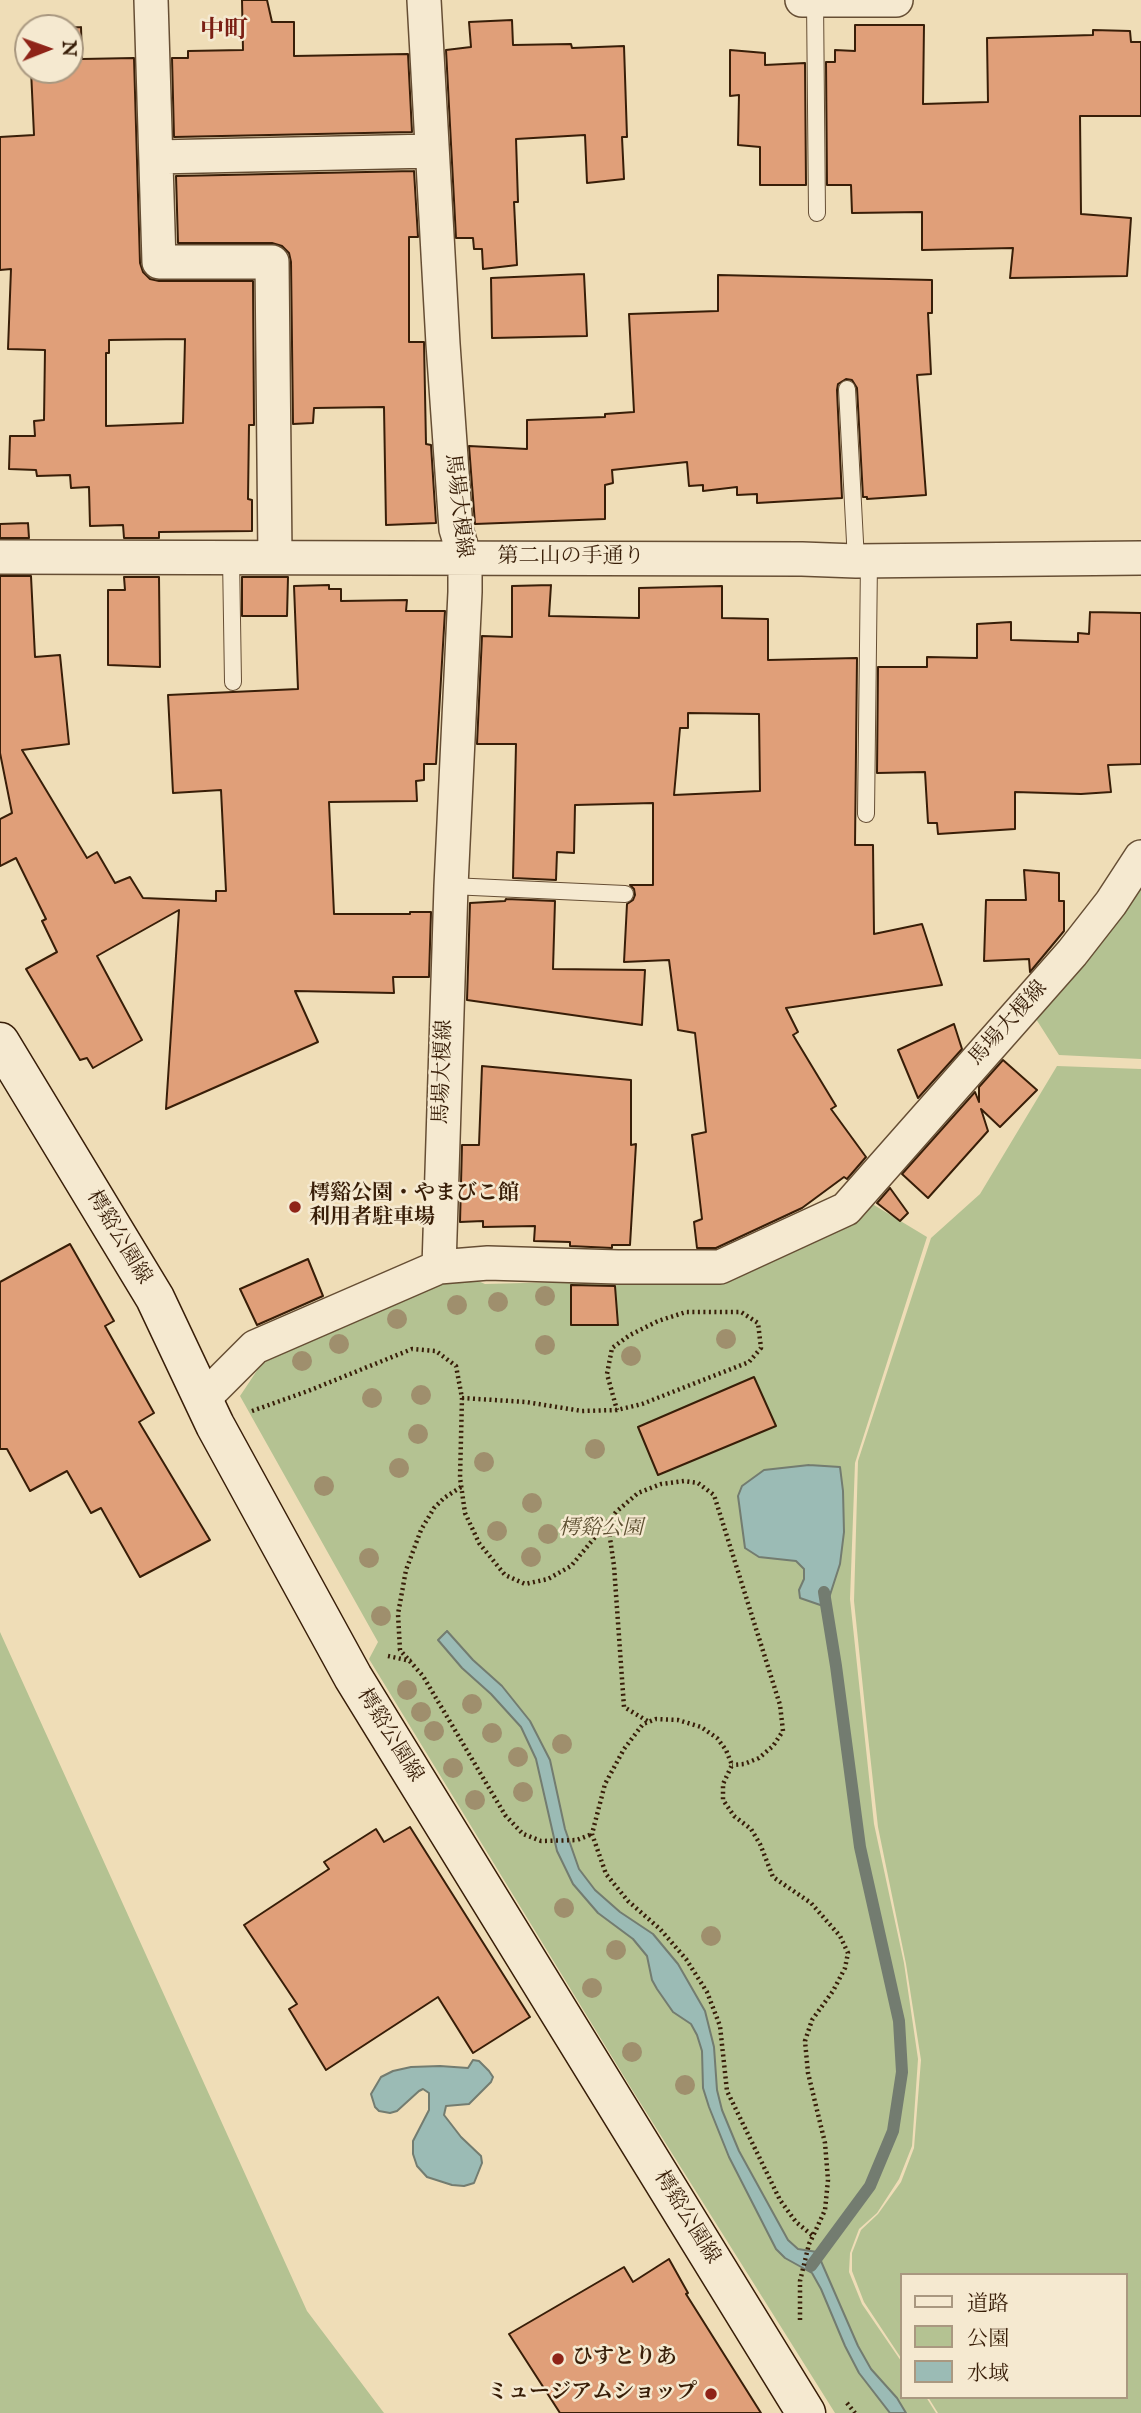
<!DOCTYPE html>
<meta charset="utf-8">
<style>
body{margin:0}
#map{position:relative;width:1141px;height:2413px;overflow:hidden;background:#efddb7;font-family:"IM FELL English","Noto Serif JP",serif}
canvas{display:block}
.legend{position:absolute;left:900px;top:2273px;width:228px;height:126px;box-sizing:border-box;background:#f5e9d0;border:2px solid #a99880;margin:0;padding:9px 12px;list-style:none;font-size:21px;color:#381e08}
.legend li{display:flex;align-items:center;gap:14px;height:35px}
.legend b{width:35px;border:2px solid #a99880}
.north{position:absolute;left:14px;top:14px;width:70px;height:70px;box-sizing:border-box;background:#f5e9d0;border:2px solid #a99880;border-radius:50%;rotate:89deg;font-size:19px;font-weight:700;line-height:28px;text-align:center;color:#381e08}
.north::after{content:'';display:block;margin:auto;width:24px;height:32px;background:#8f2418;clip-path:polygon(50% 0,100% 100%,50% 72%,0 100%)}
</style>
<div id="map">
<canvas width="1141" height="2413"></canvas>
<ul class="legend">
<li><b style="height:9px;background:#f5e9d0"></b>道路</li>
<li><b style="height:19px;background:#b4c292"></b>公園</li>
<li><b style="height:19px;background:#9bbbb5"></b>水域</li>
</ul>
<div class="north">N</div>
</div>
<script>
const ctx = document.querySelector('canvas').getContext('2d');
ctx.lineJoin = 'round';
function fill(path, color) {
  ctx.fillStyle = color;
  ctx.fill(path, 'evenodd');
}
function poly(rows) {
  const path = new Path2D();
  for (const r of rows) {
    path.moveTo(r[0], r[1]);
    for (let i = 2; i < r.length; i += 2) path.lineTo(r[i], r[i + 1]);
  }
  return path;
}
function stroke(path, color, width, dash) {
  ctx.strokeStyle = color;
  ctx.lineWidth = width;
  ctx.lineCap = dash ? 'butt' : 'round';
  ctx.setLineDash(dash || []);
  ctx.stroke(path);
}
function drawText(font, color, halo, rows, align = 'center') {
  ctx.font = font + ' "IM FELL English","Noto Serif JP",serif';
  ctx.lineWidth = 5;
  ctx.setLineDash([]);
  ctx.textBaseline = 'middle';
  ctx.strokeStyle = halo;
  ctx.fillStyle = color;
  for (const [text, x, y, turn = 0] of rows) {
    ctx.save();
    ctx.translate(x, y);
    ctx.rotate((+turn || 0) * Math.PI / 180);
    ctx.textAlign = isNaN(turn) ? turn : align;
    if (halo) ctx.strokeText(text, 0, 0);
    ctx.fillText(text, 0, 0);
    ctx.restore();
  }
}
const green = poly([
 [1141,885,1141,1059,1059,1055,1036,1019],
 [1057,1066,1141,1069,1141,2413,938,2413,928,2397,1125,2397,1125,2275,901,2275,901,2358,864,2302,852,2271,852,2253,861,2230,878,2214,901,2182,914,2148,921,2060,906,1964,878,1827,867,1727,854,1601,858,1461,931,1238,980,1194],
 [864,1199,927,1237,855,1463,850,1599,874,1824,904,1963,918,2059,912,2146,899,2179,877,2213,859,2229,850,2253,849,2272,862,2304,901,2361,901,2397,926,2397,936,2413,835,2413,631,2088,369,1659,378,1642,240,1396,262,1363,449,1281,478,1281,485,1284,715,1278],
 [0,1632,307,2311,384,2413,0,2413]
]);
const water = poly([
 [809,1465,840,1467,843,1491,844,1532,840,1564,829,1598,829,1608,800,1598,799,1590,804,1579,804,1569,796,1561,759,1557,745,1548,738,1496,742,1486,764,1470,809,1465],
 [447,1631,473,1660,502,1686,530,1721,550,1760,565,1829,579,1869,595,1890,620,1912,653,1934,678,1964,705,2011,714,2047,717,2090,722,2110,739,2151,788,2240,798,2249,817,2252,858,2346,871,2369,897,2398,906,2413,890,2413,859,2373,845,2346,821,2289,812,2273,785,2258,776,2249,729,2157,709,2107,703,2088,702,2051,697,2035,691,2024,673,2012,657,1989,652,1980,647,1956,633,1939,598,1913,573,1884,557,1851,536,1759,521,1727,491,1694,462,1668,438,1640,447,1631],
 [473,2060,479,2061,489,2071,493,2077,491,2082,469,2104,446,2106,444,2115,461,2137,481,2156,482,2163,474,2183,464,2186,452,2185,427,2177,417,2166,413,2154,413,2141,429,2110,429,2093,423,2089,419,2091,397,2111,390,2113,379,2111,375,2107,371,2094,381,2077,393,2071,411,2067,440,2066,468,2068,473,2060]
]);
const stream = poly([
 [811,2266,870,2186,893,2131,902,2072,899,2021,860,1847,836,1666,824,1592]
]);
const building = poly([
 [242,0,267,0,272,22,294,22,294,56,408,54,412,132,174,137,172,58,188,58,188,51,243,50,242,0],
 [512,20,513,45,571,44,572,48,624,46,627,137,622,137,624,179,587,183,585,135,516,139,518,202,514,202,517,265,483,269,482,249,474,249,473,238,456,238,446,50,471,47,469,22,512,20],
 [855,25,924,25,923,104,988,102,987,38,1093,35,1093,30,1130,31,1131,42,1141,42,1141,116,1080,116,1081,214,1131,218,1127,276,1010,278,1013,248,922,250,922,212,852,213,851,185,827,185,826,62,835,62,835,50,855,51,855,25],
 [81,27,82,59,134,58,140,263,143,272,150,279,159,281,253,281,254,425,249,425,248,499,252,500,252,531,159,532,159,538,124,538,123,525,90,526,89,487,71,488,70,475,37,476,36,470,9,469,10,436,35,436,34,421,44,420,45,350,8,349,11,269,0,270,0,137,34,135,31,70,70,70,70,28,42,28,81,27],
 [185,339,183,423,106,426,106,353,109,353,109,340,185,339],
 [730,50,765,53,765,65,805,63,806,185,760,185,760,147,738,145,739,95,730,96,730,50],
 [414,171,418,237,409,237,409,342,424,342,426,444,431,445,436,523,386,525,384,407,314,408,313,423,293,424,291,262,289,253,282,246,272,243,178,243,176,176,414,171],
 [584,274,587,336,492,338,491,278,584,274],
 [718,275,932,280,932,313,928,313,931,374,917,375,926,495,867,499,867,497,863,497,857,388,852,380,846,379,838,384,837,390,842,498,757,503,757,494,737,495,737,487,703,491,703,485,689,486,687,462,612,470,613,483,605,485,605,519,475,524,469,446,527,449,527,420,605,417,605,414,634,412,629,314,718,311,718,275],
 [28,523,29,538,0,538,0,524,28,523],
 [0,576,31,576,35,657,60,655,69,744,22,750,87,858,97,852,115,883,130,877,143,898,216,901,216,891,226,891,221,790,173,793,168,695,298,689,294,586,329,585,329,589,341,589,341,601,407,600,406,611,445,611,436,764,424,764,424,780,416,781,417,801,329,802,334,914,410,914,410,912,431,912,429,977,393,977,394,993,295,991,318,1042,166,1109,179,910,97,956,142,1040,93,1068,87,1058,80,1060,26,969,57,952,42,921,46,919,16,858,0,866,0,819,12,813,0,753,0,576],
 [124,577,159,577,160,667,108,665,108,590,125,590,124,577],
 [242,577,288,577,287,616,242,616,242,577],
 [551,585,549,616,639,618,639,588,722,586,722,618,768,619,768,660,857,658,855,845,873,845,874,934,922,924,942,985,786,1008,798,1032,793,1035,836,1106,831,1109,866,1157,847,1179,844,1177,802,1208,716,1248,697,1248,694,1222,702,1219,692,1135,706,1132,695,1033,678,1030,669,960,624,962,627,904,633,900,635,895,634,889,630,885,653,885,653,803,575,805,574,853,557,852,556,880,513,878,516,744,477,744,482,636,512,637,512,586,551,585],
 [688,713,759,714,760,791,674,795,680,728,688,728,688,713],
 [1090,612,1141,613,1141,764,1108,765,1111,792,1081,794,1015,792,1015,829,938,834,937,823,928,823,925,772,877,773,878,667,927,667,927,657,977,658,977,624,1011,622,1011,640,1078,642,1078,633,1089,634,1090,612],
 [1024,870,1059,873,1059,901,1064,901,1064,931,1030,972,1029,959,984,961,986,900,1026,900,1024,870],
 [506,899,555,901,553,969,645,970,642,1025,467,1000,470,903,505,901,506,899],
 [954,1024,962,1049,918,1098,898,1050,954,1024],
 [1003,1060,1037,1090,1000,1127,981,1109,988,1131,928,1198,902,1174,975,1092,979,1102,979,1087,1003,1060],
 [482,1066,631,1080,631,1145,636,1144,630,1245,612,1245,612,1248,570,1246,570,1242,534,1241,535,1226,483,1227,483,1221,460,1222,462,1145,479,1145,482,1066],
 [890,1188,908,1213,900,1221,877,1203,890,1188],
 [70,1244,114,1321,105,1326,154,1413,139,1422,210,1540,140,1577,101,1508,91,1513,67,1471,30,1491,7,1449,0,1449,0,1282,70,1244],
 [308,1259,323,1296,257,1325,240,1289,308,1259],
 [571,1285,615,1286,618,1325,571,1325,571,1285],
 [754,1377,776,1426,658,1475,638,1427,754,1377],
 [410,1827,530,2017,473,2053,438,1997,326,2070,289,2009,297,2004,244,1925,329,1869,324,1862,376,1829,384,1842,410,1827],
 [669,2259,688,2293,686,2294,761,2413,560,2413,509,2334,624,2267,633,2282,669,2259]
]);
const path = poly([
 [462,1398,526,1402,582,1411,617,1410,642,1404,749,1362,761,1348,758,1323,741,1312,686,1312,658,1321,630,1335,612,1348,607,1374,617,1410],
 [252,1411,308,1391,412,1349,436,1351,456,1366,462,1398,460,1478,465,1513,479,1543,505,1575,525,1584,548,1579,571,1566,616,1512,638,1493,661,1484,684,1481,698,1483,714,1495,780,1705,783,1731,773,1746,759,1758,744,1764,732,1765],
 [461,1487,444,1498,434,1508,421,1530,406,1570,398,1614,400,1650,423,1676,505,1815,523,1834,541,1841,577,1840,592,1834],
 [608,1524,614,1566,624,1707,649,1722],
 [388,1656,411,1661],
 [800,2320,800,2281,809,2244,813,2236,825,2210,828,2180,825,2143,808,2073,805,2041,812,2020,833,1991,845,1968,848,1953,840,1936,811,1903,773,1877,760,1844,751,1829,734,1816,723,1800,723,1784,732,1765,726,1750,717,1738,701,1727,678,1720,656,1719,643,1724,624,1749,605,1784,592,1834,606,1874,628,1901,660,1929,686,1959,707,1992,720,2026,727,2091,780,2200,796,2222,813,2236],
 [847,2403,855,2413]
]);
const lane = poly([
 [815,0,817,213],
 [847,389,856,561],
 [231,557,233,682],
 [866,814,869,561],
 [451,886,625,894]
]);
const street = poly([
 [151,0,159,262,272,262,275,557],
 [424,0,443,344,456,529,465,558,465,592,451,886,439,1267,488,1263,618,1267,720,1267,846,1209,1072,953,1111,903,1141,857],
 [802,0,896,0],
 [156,157,432,151],
 [0,557,802,559,856,561,1141,558],
 [203,1399,255,1347,439,1267]
]);
const secondary = poly([
 [0,1042,155,1298,215,1425,353,1677,806,2413]
]);
const trees = [
 [545,1296],
 [498,1302],
 [457,1305],
 [397,1319],
 [726,1339],
 [339,1344],
 [545,1345],
 [631,1356],
 [302,1361],
 [421,1395],
 [372,1398],
 [418,1434],
 [595,1449],
 [484,1462],
 [399,1468],
 [324,1486],
 [532,1503],
 [497,1531],
 [548,1534],
 [531,1557],
 [369,1558],
 [381,1616],
 [407,1690],
 [472,1704],
 [421,1712],
 [434,1731],
 [492,1733],
 [562,1744],
 [518,1757],
 [453,1768],
 [523,1792],
 [475,1800],
 [564,1908],
 [711,1936],
 [616,1950],
 [592,1988],
 [632,2052],
 [685,2085]
];
const markers = [
 [295,1207,7,"#8f2418"],
 [558,2359,7,"#8f2418"],
 [711,2394,7,"#8f2418"]
];
const streetNames = [
 ["馬場大榎線",457,506,83],
 ["第二山の手通り",571,558],
 ["馬場大榎線",1009,1024,-48],
 ["馬場大榎線",444,1072,-88],
 ["樗谿公園線",118,1238,59],
 ["樗谿公園線",389,1736,58],
 ["樗谿公園線",686,2218,58]
];
const poiNames = [
 ["樗谿公園・やまびこ館",309,1195],
 ["利用者駐車場",309,1219],
 ["ひすとりあ",572,2359],
 ["ミュージアムショップ",697,2394,"right"]
];
const parkNames = [
 ["樗谿公園",601,1530]
];
const quarterNames = [
 ["中町",224,32]
];
fill(green, '#b4c292');
fill(water, '#9bbbb5');
stroke(water, '#737c70', 2);
stroke(stream, '#737c70', 12);
fill(building, '#e09f79');
stroke(building, '#381e08', 2);
stroke(lane, '#664e34', 18);
stroke(street, '#664e34', 36);
stroke(secondary, '#381e08', 41);
stroke(path, '#381e08', 4.5, [2, 3.5]);
stroke(lane, '#f5e9d0', 16);
stroke(street, '#f5e9d0', 33);
stroke(secondary, '#f5e9d0', 38);
ctx.fillStyle = '#9f8f6d';
for (const [x, y] of trees) {
  ctx.beginPath();
  ctx.arc(x, y, 10, 0, 2 * Math.PI);
  ctx.fill();
}
for (const [x, y, r, color] of markers) {
  const dot = new Path2D();
  dot.arc(x, y, r, 0, 2 * Math.PI);
  ctx.fillStyle = color;
  ctx.fill(dot);
  stroke(dot, '#f5e9d0', 2.5);
}
drawText('21px', '#381e08', '#f5e9d0', streetNames);
drawText('bold 21px', '#381e08', '#f5e9d0', poiNames, 'left');
drawText('italic 21px', '#5d4f31', '#f5e9d0', parkNames);
drawText('bold 24px', '#7a1f14', '#f5e9d0', quarterNames);
</script>
